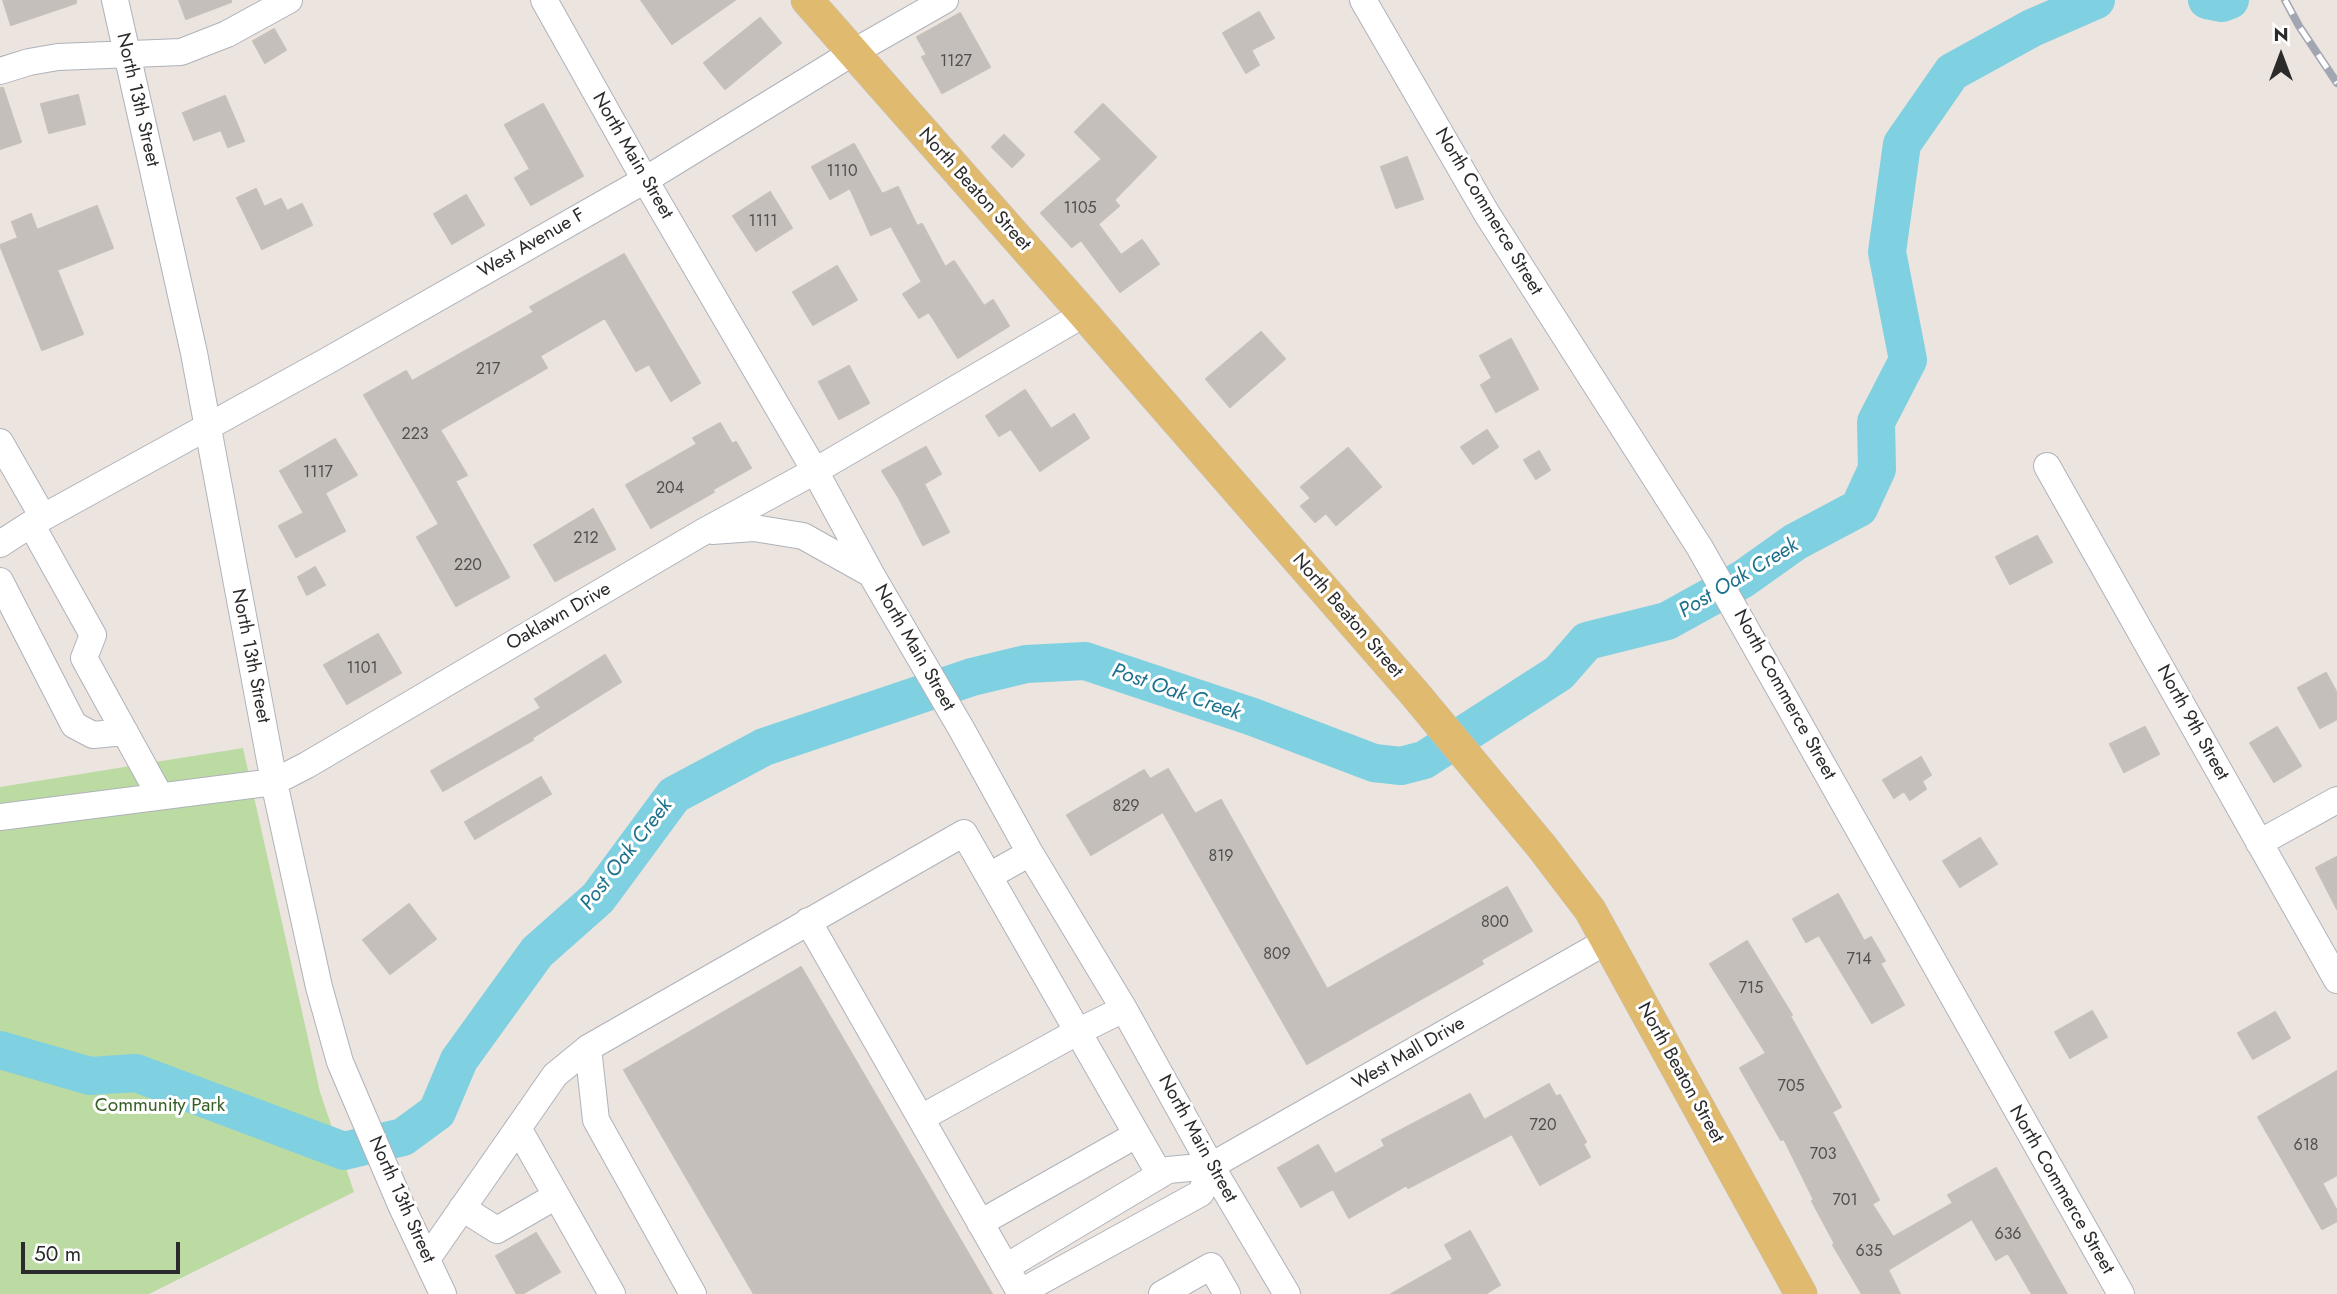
<!DOCTYPE html>
<style>
body{margin:0}
#map{position:relative;width:2337px;height:1294px;overflow:hidden;background:#ebe4df;font-family:Jost,sans-serif}
canvas{display:block}
.north{position:absolute;left:2246px;top:21px;width:70px;height:70px;-webkit-text-stroke:5px #fff;paint-order:stroke;rotate:0deg;font-size:19px;font-weight:700;line-height:28px;text-align:center;color:#2b2b2b}
.north::after{content:'';display:block;margin:auto;width:24px;height:32px;background:#2b2b2b;clip-path:polygon(50% 0,100% 100%,50% 72%,0 100%)}
.scale{position:absolute;left:21px;top:1242px;width:159px;height:32px;box-sizing:border-box;border:4px solid #2b2b2b;border-top:0;padding-left:9px;font-size:21px;line-height:24px;white-space:nowrap;color:#2b2b2b;-webkit-text-stroke:5px #fff;paint-order:stroke}
</style>
<div id="map">
<canvas width="2337" height="1294"></canvas>
<div class="north">N</div>
<div class="scale">50 m</div>
</div>
<script>
const ctx = document.querySelector('canvas').getContext('2d');
ctx.lineJoin = 'round';
function fill(path, color) {
  ctx.fillStyle = color;
  ctx.fill(path, 'evenodd');
}
function poly(rows) {
  const path = new Path2D();
  for (const r of rows) {
    path.moveTo(r[0], r[1]);
    for (let i = 2; i < r.length; i += 2) path.lineTo(r[i], r[i + 1]);
  }
  return path;
}
function stroke(path, color, width, dash) {
  ctx.strokeStyle = color;
  ctx.lineWidth = width;
  ctx.lineCap = dash ? 'butt' : 'round';
  ctx.setLineDash(dash || []);
  ctx.stroke(path);
}
function drawText(font, color, halo, rows, align = 'center') {
  ctx.font = font + ' Jost,sans-serif';
  ctx.lineWidth = 6;
  ctx.setLineDash([]);
  ctx.textBaseline = 'middle';
  ctx.strokeStyle = halo;
  ctx.fillStyle = color;
  for (const [text, x, y, turn = 0] of rows) {
    ctx.save();
    ctx.translate(x, y);
    ctx.rotate((+turn || 0) * Math.PI / 180);
    ctx.textAlign = isNaN(turn) ? turn : align;
    if (halo) ctx.strokeText(text, 0, 0);
    ctx.fillText(text, 0, 0);
    ctx.restore();
  }
}
const green = poly([
 [243,748,320,1092,354,1192,149,1294,0,1294,0,787]
]);
const river = poly([
 [2207,0,2222,3,2230,0],
 [0,1050,90,1076,136,1073,344,1151,403,1137,437,1112,459,1060,537,952,598,898,674,795,764,747,972,677,1026,664,1085,661,1253,717,1374,763,1401,766,1424,760,1559,673,1587,641,1667,621,1743,579,1795,542,1859,508,1877,469,1876,422,1908,360,1887,252,1902,144,1952,72,2032,28,2096,0]
]);
const building = poly([
 [3,0,76,0,76,3,11,25,3,0],
 [179,0,231,0,231,2,186,19,179,0],
 [641,0,735,0,672,44,641,0],
 [1259,12,1274,38,1251,50,1259,65,1246,73,1223,33,1259,12],
 [960,13,990,67,942,93,922,57,927,55,917,37,960,13],
 [760,18,781,43,725,89,704,63,760,18],
 [274,29,286,50,265,63,253,41,274,29],
 [0,88,3,88,21,142,0,149,0,88],
 [78,95,85,124,49,133,41,104,78,95],
 [225,96,244,141,228,147,221,130,194,140,183,113,225,96],
 [543,104,583,176,531,205,515,178,530,169,505,125,543,104],
 [1103,104,1156,157,1114,200,1119,206,1098,224,1121,255,1142,240,1159,264,1120,292,1081,240,1072,247,1041,213,1102,159,1075,132,1103,104],
 [1004,135,1024,155,1012,167,992,147,1004,135],
 [854,144,882,194,898,187,917,226,922,224,945,267,954,261,984,306,993,300,1009,326,958,358,929,312,919,318,903,294,922,282,891,226,871,235,850,188,830,199,812,167,854,144],
 [1407,157,1423,199,1396,208,1381,167,1407,157],
 [256,189,264,207,281,199,287,211,302,204,312,225,262,249,237,198,256,189],
 [770,192,792,228,756,251,733,216,770,192],
 [466,195,484,225,452,244,434,214,466,195],
 [97,206,113,248,57,270,83,334,42,350,0,245,18,238,12,222,31,214,37,230,97,206],
 [624,254,700,383,671,401,649,364,636,371,605,318,540,356,547,368,440,430,467,475,455,481,509,577,456,606,417,537,439,524,364,395,406,371,412,381,534,312,530,307,624,254],
 [837,266,857,300,813,325,793,292,837,266],
 [1261,332,1285,359,1230,407,1206,379,1261,332],
 [1511,339,1538,389,1496,412,1481,385,1492,378,1480,356,1511,339],
 [849,366,869,403,839,419,819,382,849,366],
 [1025,390,1051,429,1074,414,1089,438,1040,471,1011,429,999,436,986,416,1025,390],
 [720,423,732,444,736,442,751,468,712,490,714,492,651,528,626,485,697,444,693,438,720,423],
 [1487,430,1498,447,1473,464,1461,447,1487,430],
 [335,439,357,475,325,493,345,531,296,557,279,526,304,513,280,471,335,439],
 [926,447,941,474,924,484,949,532,923,545,899,498,882,471,926,447],
 [1348,448,1381,487,1336,525,1326,513,1315,522,1301,506,1311,498,1301,487,1348,448],
 [1539,451,1550,470,1536,479,1524,460,1539,451],
 [593,509,615,549,555,581,534,545,593,509],
 [2037,536,2052,562,2010,584,1996,557,2037,536],
 [315,567,325,585,307,595,298,577,315,567],
 [378,634,401,673,347,704,324,665,378,634],
 [605,655,621,682,532,738,533,740,443,791,431,771,541,708,535,699,605,655],
 [2326,673,2337,693,2337,719,2320,728,2298,688,2326,673],
 [2145,727,2159,754,2124,772,2110,744,2145,727],
 [2277,727,2301,766,2274,782,2250,743,2277,727],
 [1921,757,1931,775,1922,781,1926,789,1910,800,1904,791,1894,798,1883,780,1921,757],
 [1168,769,1195,814,1221,800,1327,989,1507,887,1532,931,1481,960,1483,964,1307,1064,1163,812,1091,855,1067,815,1144,770,1150,779,1168,769],
 [541,777,551,794,475,839,465,822,541,777],
 [1980,838,1997,864,1960,887,1943,861,1980,838],
 [2337,857,2337,909,2316,868,2337,857],
 [1838,894,1864,941,1871,937,1885,961,1880,963,1904,1005,1872,1023,1819,935,1806,942,1793,919,1838,894],
 [409,904,436,939,390,974,363,940,409,904],
 [1747,941,1792,1015,1790,1016,1841,1107,1832,1112,1879,1200,1872,1204,1893,1237,1953,1203,1948,1195,1996,1168,2067,1294,2032,1294,2008,1253,1996,1260,1972,1219,1888,1270,1900,1294,1862,1294,1833,1245,1835,1244,1812,1201,1814,1200,1784,1139,1781,1140,1740,1068,1766,1053,1710,964,1747,941],
 [801,967,992,1294,754,1294,624,1070,801,967],
 [2092,1011,2107,1037,2070,1058,2055,1032,2092,1011],
 [2275,1012,2290,1038,2253,1059,2238,1033,2275,1012],
 [2337,1071,2337,1175,2322,1183,2337,1211,2337,1221,2322,1229,2258,1117,2337,1071],
 [1549,1084,1556,1097,1560,1095,1586,1142,1583,1144,1590,1157,1540,1185,1512,1134,1408,1188,1407,1185,1349,1218,1333,1189,1301,1207,1278,1168,1318,1145,1335,1174,1385,1146,1382,1140,1470,1094,1484,1120,1549,1084],
 [1470,1231,1500,1285,1485,1294,1391,1294,1453,1259,1445,1245,1470,1231],
 [536,1233,560,1272,522,1294,517,1294,496,1256,536,1233]
]);
const minor = poly([
 [115,0,194,353,274,782,319,987,340,1062,401,1205,443,1294],
 [544,0,645,180,815,471,871,574,962,730,1030,853,1124,1009,1211,1166,1287,1294],
 [1363,0,1487,214,1700,548,2121,1294],
 [0,71,29,62,58,57,181,52,227,34,289,0],
 [0,442,43,517],
 [2047,466,2337,980],
 [712,531,754,528,803,536,871,574],
 [0,544,31,524],
 [0,581,74,725,93,735,125,732],
 [160,796,84,658,93,635,31,524,327,361,645,180,852,53,945,0],
 [0,817,274,782,307,765,703,532,815,471,1084,314],
 [2259,843,2337,800],
 [989,876,1030,853],
 [808,921,1021,1294],
 [588,1048,596,1120,693,1294],
 [921,1118,1077,1032,1124,1009],
 [518,1128,612,1294],
 [462,1208,497,1230,556,1196],
 [980,1223,1136,1135],
 [427,1259,555,1075,588,1048,964,833,1160,1175],
 [1006,1267,1168,1170,1211,1166,1607,941],
 [1021,1292,1201,1193,1211,1166],
 [1162,1294,1211,1266,1227,1294]
]);
const major = poly([
 [807,0,1084,314,1415,694,1542,847,1590,910,1801,1294]
]);
const rail = poly([
 [2285,0,2299,26,2337,83]
]);
const numberNames = [
 ["1127",956,62],
 ["1110",842,172],
 ["1105",1080,209],
 ["1111",763,222],
 ["217",488,370],
 ["223",415,435],
 ["1117",318,473],
 ["204",670,489],
 ["212",586,539],
 ["220",468,566],
 ["1101",362,669],
 ["829",1126,807],
 ["819",1221,857],
 ["800",1495,923],
 ["809",1277,955],
 ["714",1859,960],
 ["715",1751,989],
 ["705",1791,1087],
 ["720",1543,1126],
 ["618",2306,1146],
 ["703",1823,1155],
 ["701",1845,1201],
 ["636",2008,1235],
 ["635",1869,1252]
];
const streetNames = [
 ["North 13th Street",137,100,77],
 ["North Main Street",632,156,60],
 ["North Beaton Street",974,190,48],
 ["North Commerce Street",1488,212,59],
 ["West Avenue F",532,244,-30],
 ["North Beaton Street",1347,616,49],
 ["Oaklawn Drive",559,617,-30],
 ["North Main Street",914,648,60],
 ["North 13th Street",250,656,79],
 ["North Commerce Street",1784,695,61],
 ["North 9th Street",2192,723,61],
 ["West Mall Drive",1409,1054,-30],
 ["North Beaton Street",1680,1073,61],
 ["North Main Street",1197,1139,61],
 ["North Commerce Street",2061,1190,60],
 ["North 13th Street",401,1200,66]
];
const parkNames = [
 ["Community Park",160,1106]
];
const waterNames = [
 ["Post Oak Creek",1739,579,-31],
 ["Post Oak Creek",1176,693,19],
 ["Post Oak Creek",627,855,-52]
];
fill(green, '#bbdba2');
stroke(river, '#7fd0e0', 38);
fill(building, '#c4bfba');
stroke(building, '#c6c0b9', 2);
stroke(minor, '#afb2ba', 28);
stroke(major, '#c4c4c4', 33);
stroke(minor, '#fff', 26);
stroke(major, '#e0ba6f', 32);
stroke(rail, '#a2a6b3', 8);
stroke(rail, '#fff', 5, [16]);
drawText('16px', '#51504f', null, numberNames);
drawText('19px', '#2b2b2b', '#fff', streetNames);
drawText('19px', '#365f23', '#fff', parkNames);
drawText('italic 21px', '#1e728c', '#fff', waterNames);
</script>
